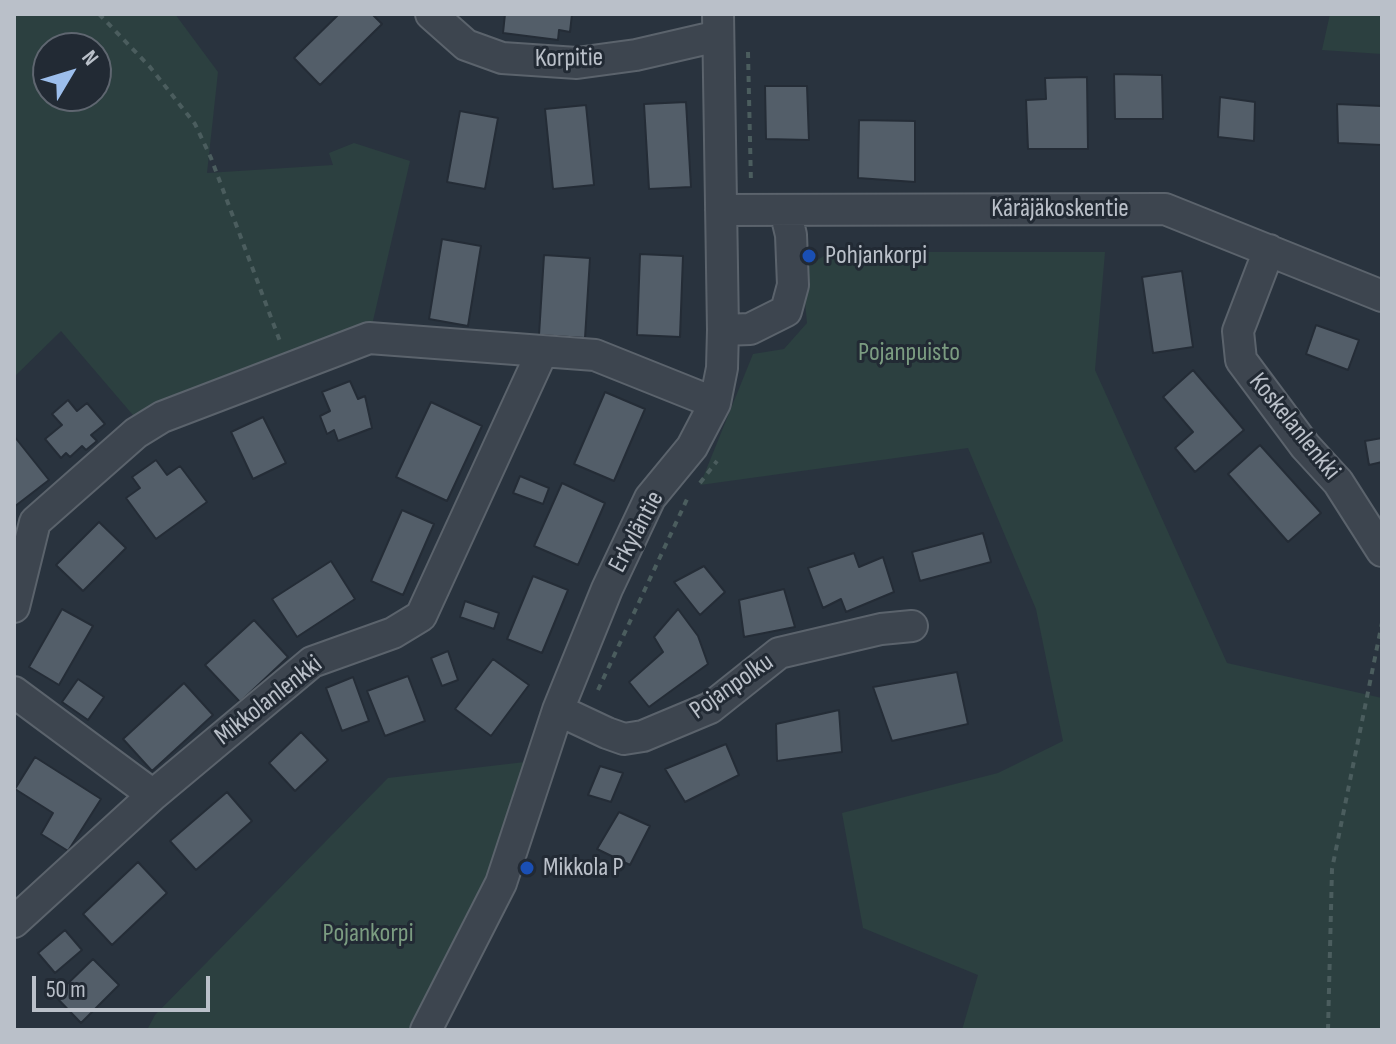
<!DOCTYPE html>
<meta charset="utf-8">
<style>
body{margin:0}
#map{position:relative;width:1396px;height:1044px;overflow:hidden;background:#29333e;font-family:"Sofia Sans Condensed",sans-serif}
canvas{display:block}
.frame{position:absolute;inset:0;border:16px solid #bac0c9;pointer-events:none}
.north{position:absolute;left:32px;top:32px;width:80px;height:80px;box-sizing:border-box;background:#222a34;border:2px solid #5f6670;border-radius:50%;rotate:52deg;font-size:22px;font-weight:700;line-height:32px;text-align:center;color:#bac0c9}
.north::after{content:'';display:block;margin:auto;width:28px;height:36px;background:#9cbeec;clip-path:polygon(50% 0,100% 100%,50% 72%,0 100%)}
.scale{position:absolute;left:32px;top:976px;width:178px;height:36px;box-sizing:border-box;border:4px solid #bac0c9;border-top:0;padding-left:10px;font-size:24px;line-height:28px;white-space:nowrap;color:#bac0c9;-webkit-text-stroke:6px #222a34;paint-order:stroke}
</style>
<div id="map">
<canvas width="1396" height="1044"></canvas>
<div class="frame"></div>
<div class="north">N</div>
<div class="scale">50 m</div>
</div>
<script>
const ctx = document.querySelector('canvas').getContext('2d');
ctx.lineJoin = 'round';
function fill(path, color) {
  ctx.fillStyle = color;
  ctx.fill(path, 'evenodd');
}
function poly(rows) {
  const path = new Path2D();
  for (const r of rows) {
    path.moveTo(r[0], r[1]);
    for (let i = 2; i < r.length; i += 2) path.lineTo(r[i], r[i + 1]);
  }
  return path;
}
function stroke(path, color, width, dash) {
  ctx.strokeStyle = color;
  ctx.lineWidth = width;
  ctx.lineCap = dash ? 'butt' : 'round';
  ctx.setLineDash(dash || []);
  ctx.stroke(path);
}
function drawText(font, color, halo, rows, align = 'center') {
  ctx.font = font + ' "Sofia Sans Condensed",sans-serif';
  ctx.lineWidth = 6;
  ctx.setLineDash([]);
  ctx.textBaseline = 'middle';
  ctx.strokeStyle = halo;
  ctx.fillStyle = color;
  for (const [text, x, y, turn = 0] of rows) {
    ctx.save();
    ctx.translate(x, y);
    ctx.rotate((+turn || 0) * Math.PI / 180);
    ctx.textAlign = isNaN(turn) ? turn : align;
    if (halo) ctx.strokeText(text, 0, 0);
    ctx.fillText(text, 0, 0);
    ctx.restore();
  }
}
const green = poly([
 [14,14,175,14,218,72,207,173,333,165,329,153,354,143,410,161,369,338,144,428,61,331,14,377],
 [48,48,96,48,96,96,48,96],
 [1330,14,1382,14,1382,54,1322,50],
 [830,252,1105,252,1095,370,1227,663,1382,698,1382,1030,962,1030,978,975,863,928,842,813,998,773,1063,741,1036,609,968,448,700,485,753,354,784,349,807,323,802,270],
 [542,760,426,1030,147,1030,155,1015,388,778]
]);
const building = poly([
 [339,14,372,14,382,24,320,85,294,58,339,14],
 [505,14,572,14,570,32,559,30,558,40,503,33,505,14],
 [1114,74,1162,75,1163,119,1115,119,1114,74],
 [1087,77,1088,149,1028,149,1026,100,1046,99,1045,78,1087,77],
 [765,86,807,86,809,140,766,139,765,86],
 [1220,97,1255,102,1254,141,1218,137,1220,97],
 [686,102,691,187,649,189,644,104,686,102],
 [1337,104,1382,106,1382,145,1338,143,1337,104],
 [586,105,594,185,553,189,545,109,586,105],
 [460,111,498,118,485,189,447,182,460,111],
 [859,120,915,121,915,182,858,178,859,120],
 [442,239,481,246,468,326,429,319,442,239],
 [640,254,683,256,680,337,637,335,640,254],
 [544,255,590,258,585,338,539,335,544,255],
 [1182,271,1193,347,1153,353,1142,277,1182,271],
 [1316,325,1359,340,1348,370,1306,354,1316,325],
 [1193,370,1244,430,1195,472,1175,448,1193,432,1163,397,1193,370],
 [350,381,358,399,365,396,372,428,338,441,334,430,327,434,320,416,330,411,322,392,350,381],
 [605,392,645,409,614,481,574,464,605,392],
 [68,400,77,411,87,403,105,424,91,435,97,441,86,450,82,446,70,457,66,453,61,458,45,439,62,425,52,414,68,400],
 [431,402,482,426,447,501,396,477,431,402],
 [263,417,286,463,253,479,231,432,263,417],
 [14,436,49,480,14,507,14,436],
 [1382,438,1382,462,1369,465,1365,441,1382,438],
 [1260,445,1321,513,1288,542,1228,474,1260,445],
 [156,460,167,475,180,466,207,502,156,539,126,498,140,488,132,477,156,460],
 [520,476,549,488,543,504,513,493,520,476],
 [562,483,605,503,578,565,534,546,562,483],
 [402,510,434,524,403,595,371,581,402,510],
 [99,522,126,548,83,591,56,565,99,522],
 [983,533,991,562,920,581,912,552,983,533],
 [854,553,859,567,883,557,894,592,846,612,841,599,823,608,808,568,854,553],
 [331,561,355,599,297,637,272,599,331,561],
 [704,566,725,592,700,615,674,582,704,566],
 [533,576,568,590,542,653,507,639,533,576],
 [784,589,795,627,744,637,739,600,784,589],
 [465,601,499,613,494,629,460,617,465,601],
 [62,609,93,626,59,685,29,667,62,609],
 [678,609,698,636,708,664,649,707,629,682,663,652,654,637,678,609],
 [254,620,288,657,240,702,205,665,254,620],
 [448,651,458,680,442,686,431,658,448,651],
 [493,659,529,685,491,736,455,709,493,659],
 [957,672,968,724,892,741,873,687,957,672],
 [408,676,425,721,385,736,367,691,408,676],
 [353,677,369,721,342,731,326,688,353,677],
 [78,679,104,697,88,720,62,702,78,679],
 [184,683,213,715,152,771,123,739,184,683],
 [839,710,842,752,777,761,776,724,839,710],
 [301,732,328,760,295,791,269,763,301,732],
 [726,744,739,775,685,802,665,769,726,744],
 [35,757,101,799,68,851,41,834,53,813,15,789,35,757],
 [600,766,623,773,611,802,588,795,600,766],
 [227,792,252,821,196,870,170,841,227,792],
 [619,812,650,826,630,865,597,849,619,812],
 [138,862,167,893,112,945,83,914,138,862],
 [65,930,82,950,55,973,38,953,65,930],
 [93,959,119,985,81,1023,55,996,93,959]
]);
const path = poly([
 [99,14,150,67,195,124,211,158,281,344],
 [748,52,751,184],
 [700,483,717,461],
 [598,690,689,495],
 [1328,1030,1332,869,1382,623]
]);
const minor = poly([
 [431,14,466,45,502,58,577,63,636,55,718,36],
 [721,210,1165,209,1382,296],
 [1269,250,1238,331,1241,360,1305,446,1338,482,1382,551],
 [723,330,750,329,786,311,793,285,791,235,785,210],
 [14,607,35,522,136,433,162,417,369,338,595,355,715,403],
 [14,692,153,795,312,662,393,633,421,616,542,352],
 [558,710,607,733,624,739,643,736,710,708,779,653,881,629,912,626],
 [14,922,153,795],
 [426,1030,501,883,558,710,607,589,650,498,692,447,715,403,722,368,723,330,718,14]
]);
const markers = [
 [809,256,8,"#1a4fb4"],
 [527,868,8,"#1a4fb4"]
];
const streetNames = [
 ["Korpitie",569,59,-1],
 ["Käräjäkoskentie",1060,209],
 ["Koskelanlenkki",1294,427,51],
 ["Erkyläntie",637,532,-62],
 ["Pojanpolku",732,687,-35],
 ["Mikkolanlenkki",269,701,-38]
];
const poiNames = [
 ["Pohjankorpi",825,256],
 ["Mikkola P",543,868]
];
const parkNames = [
 ["Pojanpuisto",909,353],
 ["Pojankorpi",368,934]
];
fill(green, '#2c4040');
fill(building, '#535e69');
stroke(building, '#242c36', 2);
stroke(minor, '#5b636c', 34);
stroke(path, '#4b5d5e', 4, [6, 6]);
stroke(minor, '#3d454f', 30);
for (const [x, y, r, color] of markers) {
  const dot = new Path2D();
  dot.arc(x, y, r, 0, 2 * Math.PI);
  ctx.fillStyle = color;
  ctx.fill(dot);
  stroke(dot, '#222a34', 3);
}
drawText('26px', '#bac0c9', '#222a34', streetNames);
drawText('26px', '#bac0c9', '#222a34', poiNames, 'left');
drawText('26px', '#7b9c81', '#222a34', parkNames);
</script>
